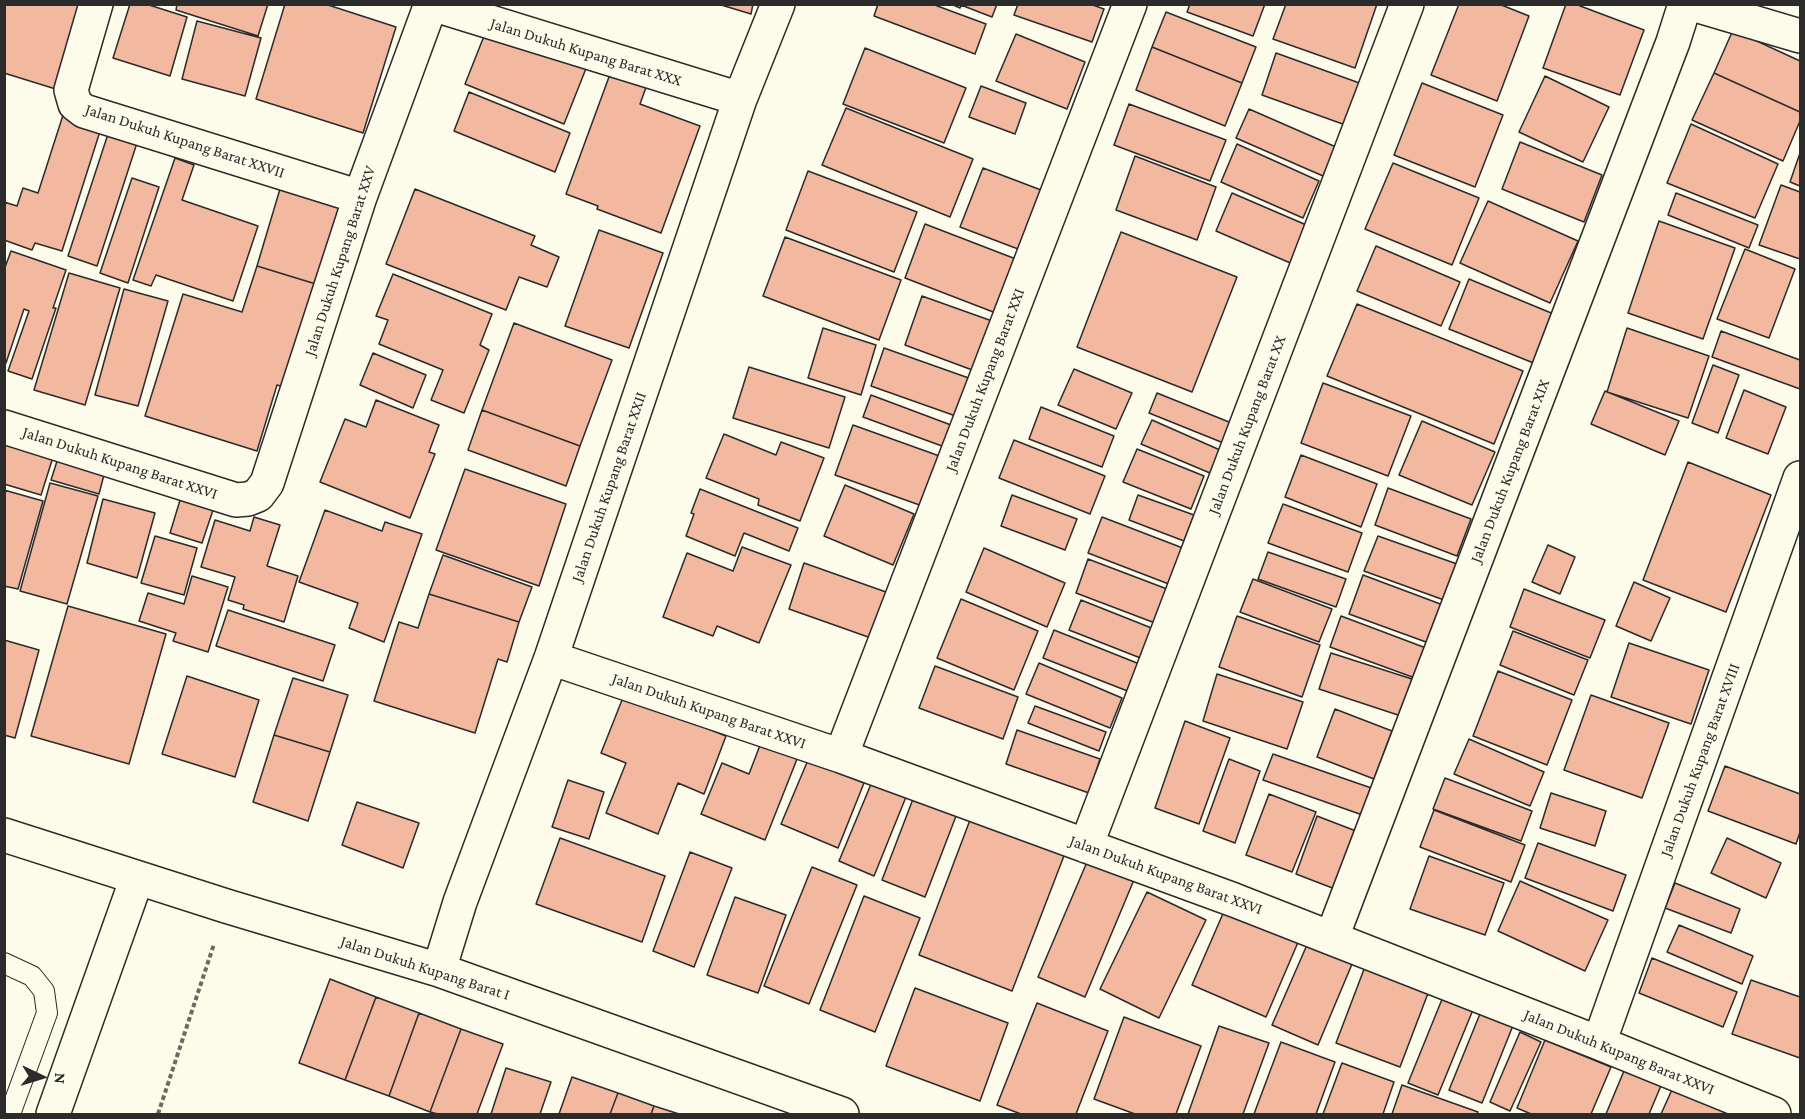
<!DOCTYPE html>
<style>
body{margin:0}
#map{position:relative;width:1805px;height:1119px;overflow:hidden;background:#fdfbea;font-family:"Crimson Pro",serif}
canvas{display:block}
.frame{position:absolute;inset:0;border:6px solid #2b2b2b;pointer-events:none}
.north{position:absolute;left:12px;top:1047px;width:60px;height:60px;-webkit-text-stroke:4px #fdfbea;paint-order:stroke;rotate:94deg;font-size:16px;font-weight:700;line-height:24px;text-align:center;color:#2b2b2b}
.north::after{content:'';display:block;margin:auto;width:21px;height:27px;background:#2b2b2b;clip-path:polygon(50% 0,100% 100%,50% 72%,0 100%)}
</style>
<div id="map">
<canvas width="1805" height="1119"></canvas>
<div class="frame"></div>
<div class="north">N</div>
</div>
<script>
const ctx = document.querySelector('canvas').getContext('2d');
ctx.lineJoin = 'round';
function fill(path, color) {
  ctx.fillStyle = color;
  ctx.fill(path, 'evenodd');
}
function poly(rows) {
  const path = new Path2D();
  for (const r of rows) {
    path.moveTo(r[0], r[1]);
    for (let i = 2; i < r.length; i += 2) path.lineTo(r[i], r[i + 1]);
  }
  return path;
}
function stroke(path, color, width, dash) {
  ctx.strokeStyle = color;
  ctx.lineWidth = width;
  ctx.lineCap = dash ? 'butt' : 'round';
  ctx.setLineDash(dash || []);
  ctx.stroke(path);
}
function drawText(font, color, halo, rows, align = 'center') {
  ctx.font = font + ' "Crimson Pro",serif';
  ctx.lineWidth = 4.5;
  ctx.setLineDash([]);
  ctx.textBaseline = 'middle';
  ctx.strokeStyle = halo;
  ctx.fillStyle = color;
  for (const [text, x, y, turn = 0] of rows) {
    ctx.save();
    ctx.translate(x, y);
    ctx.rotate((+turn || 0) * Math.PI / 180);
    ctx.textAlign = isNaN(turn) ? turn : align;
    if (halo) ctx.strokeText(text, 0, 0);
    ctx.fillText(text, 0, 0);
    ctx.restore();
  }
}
const building = poly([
 [4,4,89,4,62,91,4,73,4,4],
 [130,4,146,4,187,17,170,76,113,58,130,4],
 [177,4,268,4,258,36,176,10,177,4],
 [285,4,325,4,396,27,363,133,256,99,285,4],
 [718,4,753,4,751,14,718,4],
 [878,4,932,4,986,24,975,54,874,16,878,4],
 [951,4,997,4,992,17,961,5,960,8,951,4],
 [1018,4,1090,4,1104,9,1092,42,1014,15,1018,4],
 [1190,4,1265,4,1253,36,1187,12,1190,4],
 [1286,4,1377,4,1355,68,1273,39,1286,4],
 [1459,4,1499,4,1529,16,1497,101,1431,75,1459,4],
 [1566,4,1575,4,1644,30,1620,95,1543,68,1566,4],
 [1166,12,1256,47,1242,83,1152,47,1166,12],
 [197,21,261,38,245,96,182,79,197,21],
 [488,26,587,66,564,124,465,84,488,26],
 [1733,30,1800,61,1800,112,1714,73,1733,30],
 [1016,34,1085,62,1067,109,996,81,1016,34],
 [1152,47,1242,83,1225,126,1136,90,1152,47],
 [865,48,966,88,944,143,843,104,865,48],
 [1276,53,1365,85,1351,127,1262,95,1276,53],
 [613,66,649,79,640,104,700,126,661,233,597,209,598,206,566,194,613,66],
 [1714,73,1800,112,1800,121,1783,161,1692,120,1714,73],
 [1545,76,1609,107,1583,162,1519,132,1545,76],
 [1422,83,1503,115,1475,187,1394,155,1422,83],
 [981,86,1026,103,1015,134,969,117,981,86],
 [469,92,570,133,555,172,454,131,469,92],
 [1129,104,1226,140,1210,181,1114,145,1129,104],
 [846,108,973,159,950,217,822,165,846,108],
 [1249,109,1336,147,1323,176,1236,138,1249,109],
 [64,112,102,125,62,251,35,243,32,250,4,240,4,202,17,206,23,188,38,193,64,112],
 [1691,124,1778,164,1755,218,1667,183,1691,124],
 [108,134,137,143,97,266,68,256,108,134],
 [1520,142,1602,175,1584,222,1502,189,1520,142],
 [1237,144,1319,181,1303,218,1221,182,1237,144],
 [1800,153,1800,186,1790,182,1800,153],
 [1135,156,1216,187,1197,240,1116,210,1135,156],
 [175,158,194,165,182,200,258,226,233,301,156,275,151,286,133,280,175,158],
 [1393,163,1479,198,1452,265,1365,229,1393,163],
 [983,168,1049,193,1026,252,960,227,983,168],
 [808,171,917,212,894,272,786,230,808,171],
 [132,178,159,187,128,283,100,273,132,178],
 [1781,185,1800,192,1800,259,1759,245,1781,185],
 [280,189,343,209,319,285,257,266,280,189],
 [415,189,535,236,531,245,559,257,547,287,519,277,506,310,386,264,415,189],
 [1232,193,1318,230,1302,268,1216,231,1232,193],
 [1676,193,1758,225,1749,248,1668,215,1676,193],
 [1488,201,1578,241,1550,303,1460,263,1488,201],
 [1659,221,1735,248,1703,339,1628,313,1659,221],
 [925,224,1021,261,1001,315,905,278,925,224],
 [599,230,663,253,629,348,565,326,599,230],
 [1121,232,1237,277,1192,392,1077,347,1121,232],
 [785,237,901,280,879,340,763,296,785,237],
 [1376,246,1460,282,1441,326,1357,291,1376,246],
 [1745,249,1795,269,1769,338,1717,319,1745,249],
 [11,251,66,270,53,308,56,308,32,379,8,371,29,311,24,309,6,363,4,362,4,270,11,251],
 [257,266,319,285,287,388,277,385,257,451,145,416,183,294,242,312,257,266],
 [69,273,120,288,85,405,34,390,69,273],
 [393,274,492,314,480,345,489,350,464,413,431,400,443,370,379,344,388,320,376,316,393,274],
 [1469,279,1556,315,1536,364,1449,329,1469,279],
 [124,289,168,301,138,406,95,395,124,289],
 [922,296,992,321,975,371,905,345,922,296],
 [1357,304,1523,371,1494,444,1327,376,1357,304],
 [514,323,612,360,580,446,482,410,514,323],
 [823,328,876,345,861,395,808,378,823,328],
 [1627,328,1709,356,1688,418,1607,392,1627,328],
 [1721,331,1800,360,1800,389,1712,357,1721,331],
 [884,348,980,382,967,420,871,386,884,348],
 [373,353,426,375,413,408,360,385,373,353],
 [1713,365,1739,375,1718,433,1692,423,1713,365],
 [749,367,845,397,829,448,733,418,749,367],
 [1074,369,1132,393,1116,429,1058,405,1074,369],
 [1323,383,1411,416,1388,476,1301,443,1323,383],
 [1744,390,1786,407,1768,454,1726,438,1744,390],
 [1605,391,1679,421,1665,455,1591,424,1605,391],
 [1157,393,1234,424,1226,444,1149,413,1157,393],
 [871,395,959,428,950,449,863,417,871,395],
 [376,400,439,425,429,452,435,454,410,518,320,482,345,419,366,427,376,400],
 [1041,407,1114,436,1102,467,1029,439,1041,407],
 [482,410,580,446,566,486,468,450,482,410],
 [1152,420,1220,450,1210,473,1141,444,1152,420],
 [1422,421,1495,452,1472,505,1399,475,1422,421],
 [853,425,945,458,928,508,835,475,853,425],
 [724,434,776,455,781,442,824,458,800,521,758,505,759,499,706,478,724,434],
 [4,438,54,454,41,495,4,484,4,438],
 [1014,440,1105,476,1090,514,999,478,1014,440],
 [1137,449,1204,476,1191,509,1123,482,1137,449],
 [1301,455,1377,484,1361,527,1285,497,1301,455],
 [58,458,105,471,99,494,51,480,58,458],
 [1688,462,1771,495,1726,612,1643,580,1688,462],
 [465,469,566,504,539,586,436,550,465,469],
 [50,483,98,496,67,604,20,591,50,483],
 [845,485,914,514,893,565,824,536,845,485],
 [1388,488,1471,519,1457,556,1375,525,1388,488],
 [700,489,798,528,789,551,744,533,735,556,686,536,694,514,691,513,700,489],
 [4,490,43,501,18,589,4,586,4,490],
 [1012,495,1077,519,1065,550,1001,526,1012,495],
 [1138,495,1194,515,1184,541,1129,520,1138,495],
 [181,497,214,507,202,543,170,533,181,497],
 [103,499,155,513,137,578,87,563,103,499],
 [1283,504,1362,533,1348,572,1268,543,1283,504],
 [325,510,382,531,385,522,422,534,384,642,349,628,358,603,299,582,325,510],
 [254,517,280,525,267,566,298,576,284,622,243,609,244,605,228,600,235,577,201,567,215,520,250,531,254,517],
 [1102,517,1188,550,1174,586,1088,553,1102,517],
 [155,536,197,548,184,595,141,583,155,536],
 [1378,536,1457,564,1444,600,1364,571,1378,536],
 [1548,545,1575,557,1560,594,1532,582,1548,545],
 [742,547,791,565,759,643,717,626,713,636,663,617,687,553,733,571,742,547],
 [984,548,1065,583,1047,627,966,592,984,548],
 [1268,552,1346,579,1336,607,1258,579,1268,552],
 [443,555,532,587,519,622,429,594,443,555],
 [1088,559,1167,589,1155,623,1076,593,1088,559],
 [804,563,886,592,871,638,789,609,804,563],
 [1363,575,1451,608,1437,646,1349,614,1363,575],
 [192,576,228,587,208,652,173,641,176,633,139,621,148,593,184,604,192,576],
 [1253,579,1332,609,1319,642,1240,612,1253,579],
 [1634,582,1670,598,1651,641,1616,626,1634,582],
 [1524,589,1605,620,1590,658,1510,627,1524,589],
 [429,594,519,622,507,662,498,659,475,733,374,701,399,622,418,628,429,594],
 [961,599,1038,631,1014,690,937,658,961,599],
 [1081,600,1154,629,1143,659,1069,630,1081,600],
 [68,606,166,634,129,764,31,736,68,606],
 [228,610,335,645,323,681,216,646,228,610],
 [1237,616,1320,645,1302,697,1219,667,1237,616],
 [1341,616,1426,648,1415,678,1330,647,1341,616],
 [1054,630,1142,665,1130,692,1043,658,1054,630],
 [1513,631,1588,660,1574,695,1500,665,1513,631],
 [4,640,39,650,15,738,4,735,4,640],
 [1629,643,1709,670,1691,724,1611,697,1629,643],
 [1331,653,1412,679,1401,716,1319,689,1331,653],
 [1039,663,1122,698,1110,728,1026,694,1039,663],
 [935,666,1018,697,1003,739,919,708,935,666],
 [1498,671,1572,700,1547,765,1473,736,1498,671],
 [1217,674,1303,702,1287,749,1203,721,1217,674],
 [187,676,259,700,235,777,162,754,187,676],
 [293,678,348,695,330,752,274,735,293,678],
 [624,695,726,736,704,794,678,783,658,834,606,813,626,763,601,753,624,695],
 [1591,695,1669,723,1642,798,1564,770,1591,695],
 [1035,706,1106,732,1099,751,1028,723,1035,706],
 [1335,709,1392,731,1374,779,1317,757,1335,709],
 [1185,721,1230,738,1199,824,1155,808,1185,721],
 [1017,730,1100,759,1089,793,1006,764,1017,730],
 [274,735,330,752,308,821,253,802,274,735],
 [1469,739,1544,772,1530,806,1454,774,1469,739],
 [762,740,799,754,765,840,701,814,722,763,749,774,762,740],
 [1273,754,1380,791,1371,818,1263,780,1273,754],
 [1229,759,1260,771,1235,843,1203,831,1229,759],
 [808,760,864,783,838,848,781,824,808,760],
 [1725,766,1800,794,1800,832,1796,844,1708,811,1725,766],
 [874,777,908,792,874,876,839,861,874,777],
 [1445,778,1532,811,1521,841,1433,809,1445,778],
 [568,780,604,792,589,839,552,827,568,780],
 [918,786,961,803,925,897,882,880,918,786],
 [1551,793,1606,811,1595,846,1540,828,1551,793],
 [1269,794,1316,812,1292,872,1246,855,1269,794],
 [357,802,419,823,403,868,342,845,357,802],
 [1434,810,1525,845,1511,882,1420,847,1434,810],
 [973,812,1067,848,1012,991,919,955,973,812],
 [1317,816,1356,831,1335,889,1296,874,1317,816],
 [560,838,665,876,642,942,536,904,560,838],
 [1727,838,1781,863,1766,898,1711,873,1727,838],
 [1538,843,1626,875,1613,911,1525,878,1538,843],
 [690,852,732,868,694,967,653,951,690,852],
 [1090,855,1136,875,1085,997,1038,977,1090,855],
 [1429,856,1504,883,1485,935,1410,909,1429,856],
 [812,867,857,885,809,1004,764,986,812,867],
 [1520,881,1608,920,1585,971,1498,931,1520,881],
 [1675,883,1740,909,1731,933,1665,908,1675,883],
 [1147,892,1206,920,1159,1018,1100,989,1147,892],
 [864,896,920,918,875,1032,820,1010,864,896],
 [735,897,786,915,758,993,707,975,735,897],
 [1228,902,1302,933,1266,1017,1192,985,1228,902],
 [1679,925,1753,956,1742,984,1667,952,1679,925],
 [1310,938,1355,957,1318,1045,1272,1025,1310,938],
 [1652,958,1737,992,1723,1027,1639,993,1652,958],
 [1366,964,1430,988,1400,1067,1336,1043,1366,964],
 [330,979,376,997,345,1080,299,1063,330,979],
 [1751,980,1800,997,1800,1058,1732,1034,1751,980],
 [1447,987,1477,1000,1438,1095,1408,1083,1447,987],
 [915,988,1008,1023,980,1101,886,1066,915,988],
 [376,997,419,1013,389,1096,345,1080,376,997],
 [1037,1003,1108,1031,1076,1114,1021,1114,997,1105,1037,1003],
 [1484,1004,1516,1018,1482,1103,1449,1090,1484,1004],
 [419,1013,461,1029,430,1112,389,1096,419,1013],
 [1124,1017,1201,1046,1176,1114,1135,1114,1094,1099,1124,1017],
 [1219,1026,1269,1043,1243,1114,1188,1114,1219,1026],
 [461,1029,503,1044,477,1114,438,1114,430,1112,461,1029],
 [1520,1032,1541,1042,1510,1111,1490,1102,1520,1032],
 [1545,1040,1611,1067,1591,1114,1531,1114,1517,1108,1545,1040],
 [1281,1042,1335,1062,1316,1114,1254,1114,1281,1042],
 [1342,1063,1394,1082,1383,1114,1323,1114,1342,1063],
 [1626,1066,1663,1081,1649,1114,1606,1114,1626,1066],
 [506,1068,551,1082,540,1114,491,1114,506,1068],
 [572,1077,618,1093,610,1114,559,1114,572,1077],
 [1675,1083,1727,1105,1723,1114,1661,1114,1675,1083],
 [1402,1085,1478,1112,1477,1114,1392,1114,1402,1085],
 [618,1093,654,1106,651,1114,610,1114,618,1093],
 [654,1106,679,1114,651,1114,654,1106]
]);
const path = poly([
 [158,1114,214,944]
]);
const lane = poly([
 [4,963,32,976,44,991,47,1013,10,1114]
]);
const street = poly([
 [96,4,71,90,75,104,84,111,360,197],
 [432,4,740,99],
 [4,427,236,500,248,499,258,495,267,483,360,197,431,4],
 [551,658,841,756,1234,900,1599,1043,1774,1114],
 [841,756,1130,4],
 [4,835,226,906,439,970,842,1114],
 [1086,846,1407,4],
 [1332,937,1673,42,1685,4],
 [439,970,460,902,551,658,740,99,778,4],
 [1599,1043,1800,478],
 [53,1114,137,878]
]);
const secondary = poly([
 [1692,4,1800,36]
]);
const streetNames = [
 ["Jalan Dukuh Kupang Barat XXX",586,52,17],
 ["Jalan Dukuh Kupang Barat XXVII",185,141,18],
 ["Jalan Dukuh Kupang Barat XXV",340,261,-72],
 ["Jalan Dukuh Kupang Barat XXI",985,380,-69],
 ["Jalan Dukuh Kupang Barat XX",1247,425,-69],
 ["Jalan Dukuh Kupang Barat XXVI",120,463,18],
 ["Jalan Dukuh Kupang Barat XIX",1510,471,-69],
 ["Jalan Dukuh Kupang Barat XXII",609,487,-71],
 ["Jalan Dukuh Kupang Barat XXVI",709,711,19],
 ["Jalan Dukuh Kupang Barat XVIII",1700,760,-70],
 ["Jalan Dukuh Kupang Barat XXVI",1166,875,20],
 ["Jalan Dukuh Kupang Barat I",425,968,18],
 ["Jalan Dukuh Kupang Barat XXVI",1619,1052,22]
];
fill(building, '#f2b8a0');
stroke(building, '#2b2b2b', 1.5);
stroke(lane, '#2b2b2b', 22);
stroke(street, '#2b2b2b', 36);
stroke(secondary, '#2b2b2b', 36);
stroke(path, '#6a6964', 4, [4.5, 3]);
stroke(lane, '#fdfbea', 20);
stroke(street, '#fdfbea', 33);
stroke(secondary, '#fdfbea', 33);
drawText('16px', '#2b2b2b', '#fdfbea', streetNames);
</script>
